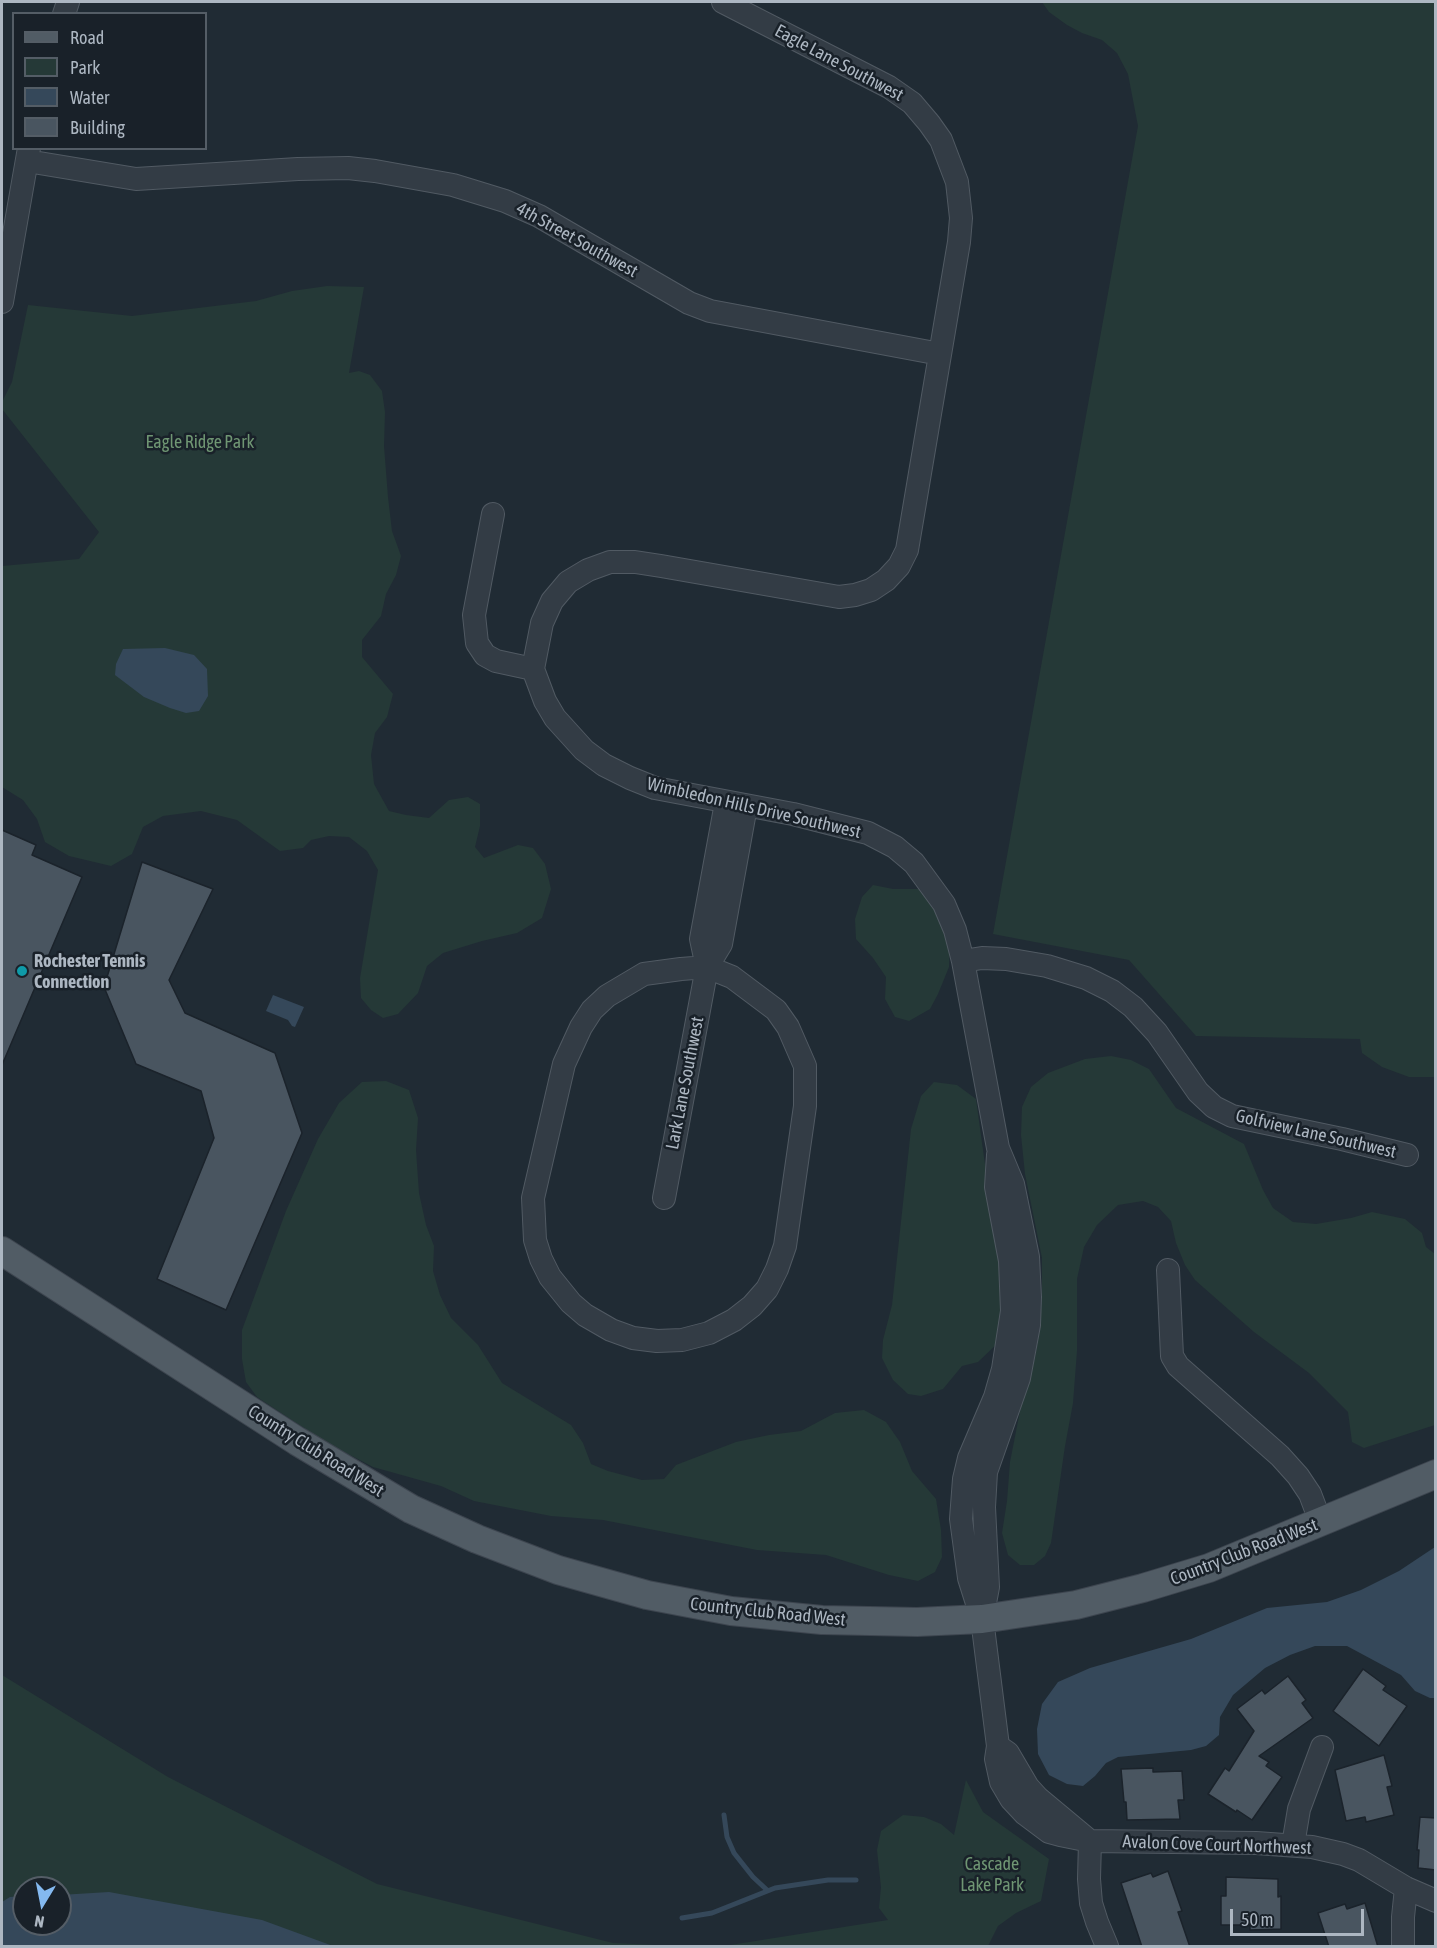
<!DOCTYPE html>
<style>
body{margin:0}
#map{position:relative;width:1437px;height:1948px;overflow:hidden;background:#202b34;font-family:"Asap Condensed",sans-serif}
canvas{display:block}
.frame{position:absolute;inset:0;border:3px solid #adb7c2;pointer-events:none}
.legend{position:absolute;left:12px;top:12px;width:195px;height:138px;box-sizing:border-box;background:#192129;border:2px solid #545d66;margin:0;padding:8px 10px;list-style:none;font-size:18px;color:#adb7c2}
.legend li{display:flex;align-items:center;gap:12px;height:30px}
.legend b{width:30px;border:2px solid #545d66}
.north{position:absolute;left:12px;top:1876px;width:60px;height:60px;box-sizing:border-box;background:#192129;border:2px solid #545d66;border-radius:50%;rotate:190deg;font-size:16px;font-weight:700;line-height:24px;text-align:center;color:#adb7c2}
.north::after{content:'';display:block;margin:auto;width:21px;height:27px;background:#84b9f0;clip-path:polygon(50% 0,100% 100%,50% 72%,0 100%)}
.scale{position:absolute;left:1230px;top:1909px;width:134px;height:27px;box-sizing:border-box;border:3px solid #adb7c2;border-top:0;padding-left:8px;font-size:18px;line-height:21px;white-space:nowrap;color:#adb7c2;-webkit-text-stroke:4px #192129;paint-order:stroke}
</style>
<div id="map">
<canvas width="1437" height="1948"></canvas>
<div class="frame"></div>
<ul class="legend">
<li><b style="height:8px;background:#515c65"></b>Road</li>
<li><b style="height:16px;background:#253937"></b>Park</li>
<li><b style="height:16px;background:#35485a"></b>Water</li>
<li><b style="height:16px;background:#495560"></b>Building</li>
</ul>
<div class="north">N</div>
<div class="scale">50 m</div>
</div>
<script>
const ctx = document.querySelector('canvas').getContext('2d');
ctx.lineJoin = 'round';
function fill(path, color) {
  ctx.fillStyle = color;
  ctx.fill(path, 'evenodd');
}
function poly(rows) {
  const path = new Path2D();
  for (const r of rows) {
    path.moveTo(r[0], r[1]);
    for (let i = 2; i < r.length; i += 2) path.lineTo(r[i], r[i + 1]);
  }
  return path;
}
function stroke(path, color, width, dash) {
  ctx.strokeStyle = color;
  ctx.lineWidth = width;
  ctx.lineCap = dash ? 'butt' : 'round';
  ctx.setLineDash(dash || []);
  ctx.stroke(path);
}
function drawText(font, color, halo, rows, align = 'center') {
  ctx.font = font + ' "Asap Condensed",sans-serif';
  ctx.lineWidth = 5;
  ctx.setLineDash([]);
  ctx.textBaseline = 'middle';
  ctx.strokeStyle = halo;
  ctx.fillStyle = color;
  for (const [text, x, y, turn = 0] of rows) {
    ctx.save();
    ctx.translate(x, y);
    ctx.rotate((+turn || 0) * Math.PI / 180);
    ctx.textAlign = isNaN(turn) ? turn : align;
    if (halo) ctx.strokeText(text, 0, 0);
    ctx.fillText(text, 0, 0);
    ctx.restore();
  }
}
const green = poly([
 [1042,2,1435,2,1435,1077,1409,1077,1382,1067,1362,1053,1360,1039,1196,1036,1129,960,993,934,1138,126,1128,74,1117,53,1102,40,1082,33,1067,25,1049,12],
 [327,286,364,287,349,373,359,371,370,375,382,391,385,412,384,446,388,497,392,531,401,556,396,575,386,594,381,616,362,640,362,657,393,694,387,717,375,733,371,755,374,784,389,811,406,815,429,818,449,800,468,797,480,804,480,826,475,847,484,858,518,845,533,848,545,864,551,889,542,918,517,933,482,941,443,953,427,966,418,993,398,1014,383,1018,371,1010,361,998,360,978,378,870,367,851,349,837,329,836,311,840,303,848,280,851,237,820,201,811,163,816,143,827,132,854,111,866,69,856,45,842,37,819,23,800,2,787,2,566,79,559,99,532,2,409,2,402,12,382,28,305,132,316,256,301,292,291],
 [873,885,893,889,922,889,937,904,950,939,949,967,938,994,930,1009,909,1021,895,1017,885,999,886,977,873,958,856,939,855,919,862,897],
 [1111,1056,1131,1060,1149,1069,1176,1108,1244,1144,1263,1190,1273,1208,1293,1222,1316,1224,1351,1218,1372,1212,1405,1219,1422,1233,1426,1247,1435,1254,1435,1425,1364,1448,1352,1442,1348,1412,1309,1373,1254,1332,1195,1280,1185,1265,1176,1243,1171,1221,1158,1207,1143,1201,1118,1205,1097,1225,1084,1247,1077,1279,1077,1351,1073,1403,1065,1446,1051,1543,1045,1556,1034,1565,1020,1565,1008,1555,1002,1533,1007,1501,1010,1462,1021,1406,1030,1379,1036,1352,1040,1329,1042,1291,1042,1258,1025,1174,1021,1135,1022,1107,1031,1087,1048,1073,1085,1059],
 [386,1081,409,1090,418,1118,416,1150,419,1193,426,1225,434,1246,433,1271,440,1295,451,1318,478,1345,502,1383,571,1425,583,1443,591,1464,608,1471,642,1480,664,1479,676,1465,736,1442,769,1435,801,1431,835,1413,864,1410,886,1422,900,1442,912,1471,936,1499,941,1530,942,1557,935,1572,918,1581,889,1575,826,1555,757,1550,603,1520,551,1516,474,1501,441,1486,373,1467,325,1442,257,1397,246,1382,242,1359,242,1330,286,1211,318,1139,339,1103,362,1082],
 [934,1082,957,1085,976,1099,991,1208,1001,1252,1004,1303,999,1342,978,1362,962,1366,943,1389,921,1396,908,1394,893,1380,882,1358,883,1340,892,1305,911,1129,921,1096],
 [2,1675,168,1777,377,1884,613,1943,678,1946,2,1946],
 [24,1888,60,1888,60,1924,24,1924],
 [966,1780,983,1812,1049,1859,1041,1901,1016,1913,998,1926,988,1946,724,1946,888,1920,879,1908,881,1887,877,1850,881,1831,903,1815,924,1817,941,1824,954,1835]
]);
const water = poly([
 [165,648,194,655,207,669,208,696,199,711,186,713,170,708,144,697,115,675,116,664,123,649],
 [273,995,304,1007,295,1027,292,1026,288,1020,266,1011],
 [1435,1547,1435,1698,1430,1698,1415,1691,1401,1675,1347,1646,1315,1646,1290,1655,1265,1668,1233,1695,1220,1717,1219,1735,1206,1746,1191,1750,1118,1757,1106,1763,1095,1776,1083,1786,1067,1784,1049,1775,1038,1754,1037,1729,1042,1704,1058,1682,1090,1668,1191,1639,1267,1608,1327,1602,1361,1590,1399,1571],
 [109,1892,262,1920,333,1946,2,1946,2,1902,10,1897,24,1896,24,1924,60,1924,60,1895]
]);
const stream = poly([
 [724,1815,727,1837,734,1853,753,1877,767,1890],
 [682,1918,712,1913,775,1888,828,1880,856,1880]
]);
const building = poly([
 [2,830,36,845,32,855,82,877,2,1065,2,830],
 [142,862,213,889,169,980,185,1013,275,1053,302,1133,226,1310,157,1279,214,1138,201,1091,136,1064,104,987,142,862],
 [1363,1669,1386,1686,1383,1690,1407,1706,1379,1746,1333,1711,1363,1669],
 [1288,1676,1306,1700,1302,1703,1313,1718,1259,1756,1269,1762,1266,1766,1282,1777,1252,1820,1237,1810,1236,1812,1208,1794,1225,1768,1229,1771,1254,1731,1237,1709,1262,1690,1265,1694,1288,1676],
 [1384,1755,1392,1786,1387,1787,1394,1815,1366,1822,1365,1817,1346,1821,1335,1770,1384,1755],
 [1153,1768,1153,1772,1182,1771,1184,1800,1178,1800,1180,1819,1127,1820,1126,1802,1124,1802,1121,1769,1153,1768],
 [1420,1817,1436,1818,1436,1870,1418,1868,1419,1850,1417,1850,1420,1817],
 [1168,1871,1182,1911,1178,1912,1190,1947,1142,1947,1121,1883,1151,1873,1153,1877,1168,1871],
 [1226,1877,1278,1879,1278,1897,1281,1896,1281,1929,1250,1930,1250,1925,1221,1925,1221,1896,1226,1896,1226,1877],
 [1365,1903,1378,1947,1329,1947,1318,1913,1345,1904,1347,1909,1365,1903]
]);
const minor = poly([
 [723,2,889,87,912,103,929,123,941,140,957,182,961,218,959,242,907,550,899,566,886,580,871,590,855,595,839,597,661,566,635,562,610,562,588,570,568,582,552,601,542,623,533,669,545,701,555,718,584,750,604,765,630,778,655,788,793,814,868,833,895,847,914,863,944,904,955,930,963,961,998,1148,1013,1184,1028,1257,1030,1297,1029,1325,1019,1378,986,1472,984,1507,988,1587,982,1619],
 [64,14,68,2],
 [27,161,136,179,298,169,348,168,375,171,453,185,505,201,539,216,689,303,710,311,940,354],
 [2,302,29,148],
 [493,514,474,615,477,643,485,655,496,661,533,669],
 [963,961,982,958,1006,959,1047,966,1086,978,1112,991,1133,1007,1157,1033,1198,1092,1214,1107,1232,1116,1342,1139,1407,1155],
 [707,967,732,977,776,1010,788,1027,805,1066,805,1106,785,1246,777,1269,767,1289,752,1306,734,1320,709,1333,682,1340,657,1341,633,1338,611,1330,585,1315,571,1303,550,1277,541,1259,535,1240,533,1198,564,1064,581,1027,592,1010,607,996,644,974,681,969,707,967],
 [707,967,701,939,726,803],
 [998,1155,996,1187,1010,1261,1012,1311,1003,1369,995,1397,969,1458,964,1479,961,1519,969,1578,982,1619,998,1746,996,1759,1001,1782,1011,1799,1025,1814,1049,1832,1060,1835,1090,1841,1256,1843,1312,1847,1343,1854,1359,1860,1406,1888,1436,1901],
 [664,1198,707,967,721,944,746,806],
 [1168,1270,1172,1356,1178,1366,1280,1456,1298,1476,1310,1494,1321,1523],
 [998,1746,1008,1753,1028,1787,1038,1798,1086,1838],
 [1090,1841,1089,1879,1091,1903,1097,1922,1107,1946],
 [1293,1845,1299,1809,1322,1747],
 [1403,1946,1403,1917,1406,1888]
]);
const major = poly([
 [2,1251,297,1441,411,1509,477,1539,558,1570,647,1595,731,1611,822,1620,917,1622,982,1619,1076,1605,1143,1588,1209,1568,1436,1474]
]);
const markers = [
 [22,971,6,"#0f9aa8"]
];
const streetNames = [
 ["Eagle Lane Southwest",839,63,28],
 ["4th Street Southwest",577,240,29],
 ["Wimbledon Hills Drive Southwest",754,808,13],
 ["Lark Lane Southwest",685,1083,-79],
 ["Golfview Lane Southwest",1316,1134,13],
 ["Country Club Road West",316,1451,32],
 ["Country Club Road West",1244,1552,-21],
 ["Country Club Road West",768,1612,6],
 ["Avalon Cove Court Northwest",1217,1845,2]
];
const parkNames = [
 ["Eagle Ridge Park",200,442],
 ["Cascade",992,1864],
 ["Lake Park",992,1885]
];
const poiNames = [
 ["Rochester Tennis",34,961],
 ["Connection",34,982]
];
fill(green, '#253937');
fill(water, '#35485a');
stroke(stream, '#35485a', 5);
fill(building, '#495560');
stroke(building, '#1b232b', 1.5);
stroke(minor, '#515a63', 24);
stroke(major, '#3d454f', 30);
stroke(minor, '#333c45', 22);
stroke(major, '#515c65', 28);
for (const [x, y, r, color] of markers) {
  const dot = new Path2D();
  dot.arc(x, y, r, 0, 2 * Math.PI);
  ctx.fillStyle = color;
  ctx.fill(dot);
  stroke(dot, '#192129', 2);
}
drawText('18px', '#adb7c2', '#192129', streetNames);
drawText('18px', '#6f9673', '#192129', parkNames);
drawText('bold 18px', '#adb7c2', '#192129', poiNames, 'left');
</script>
